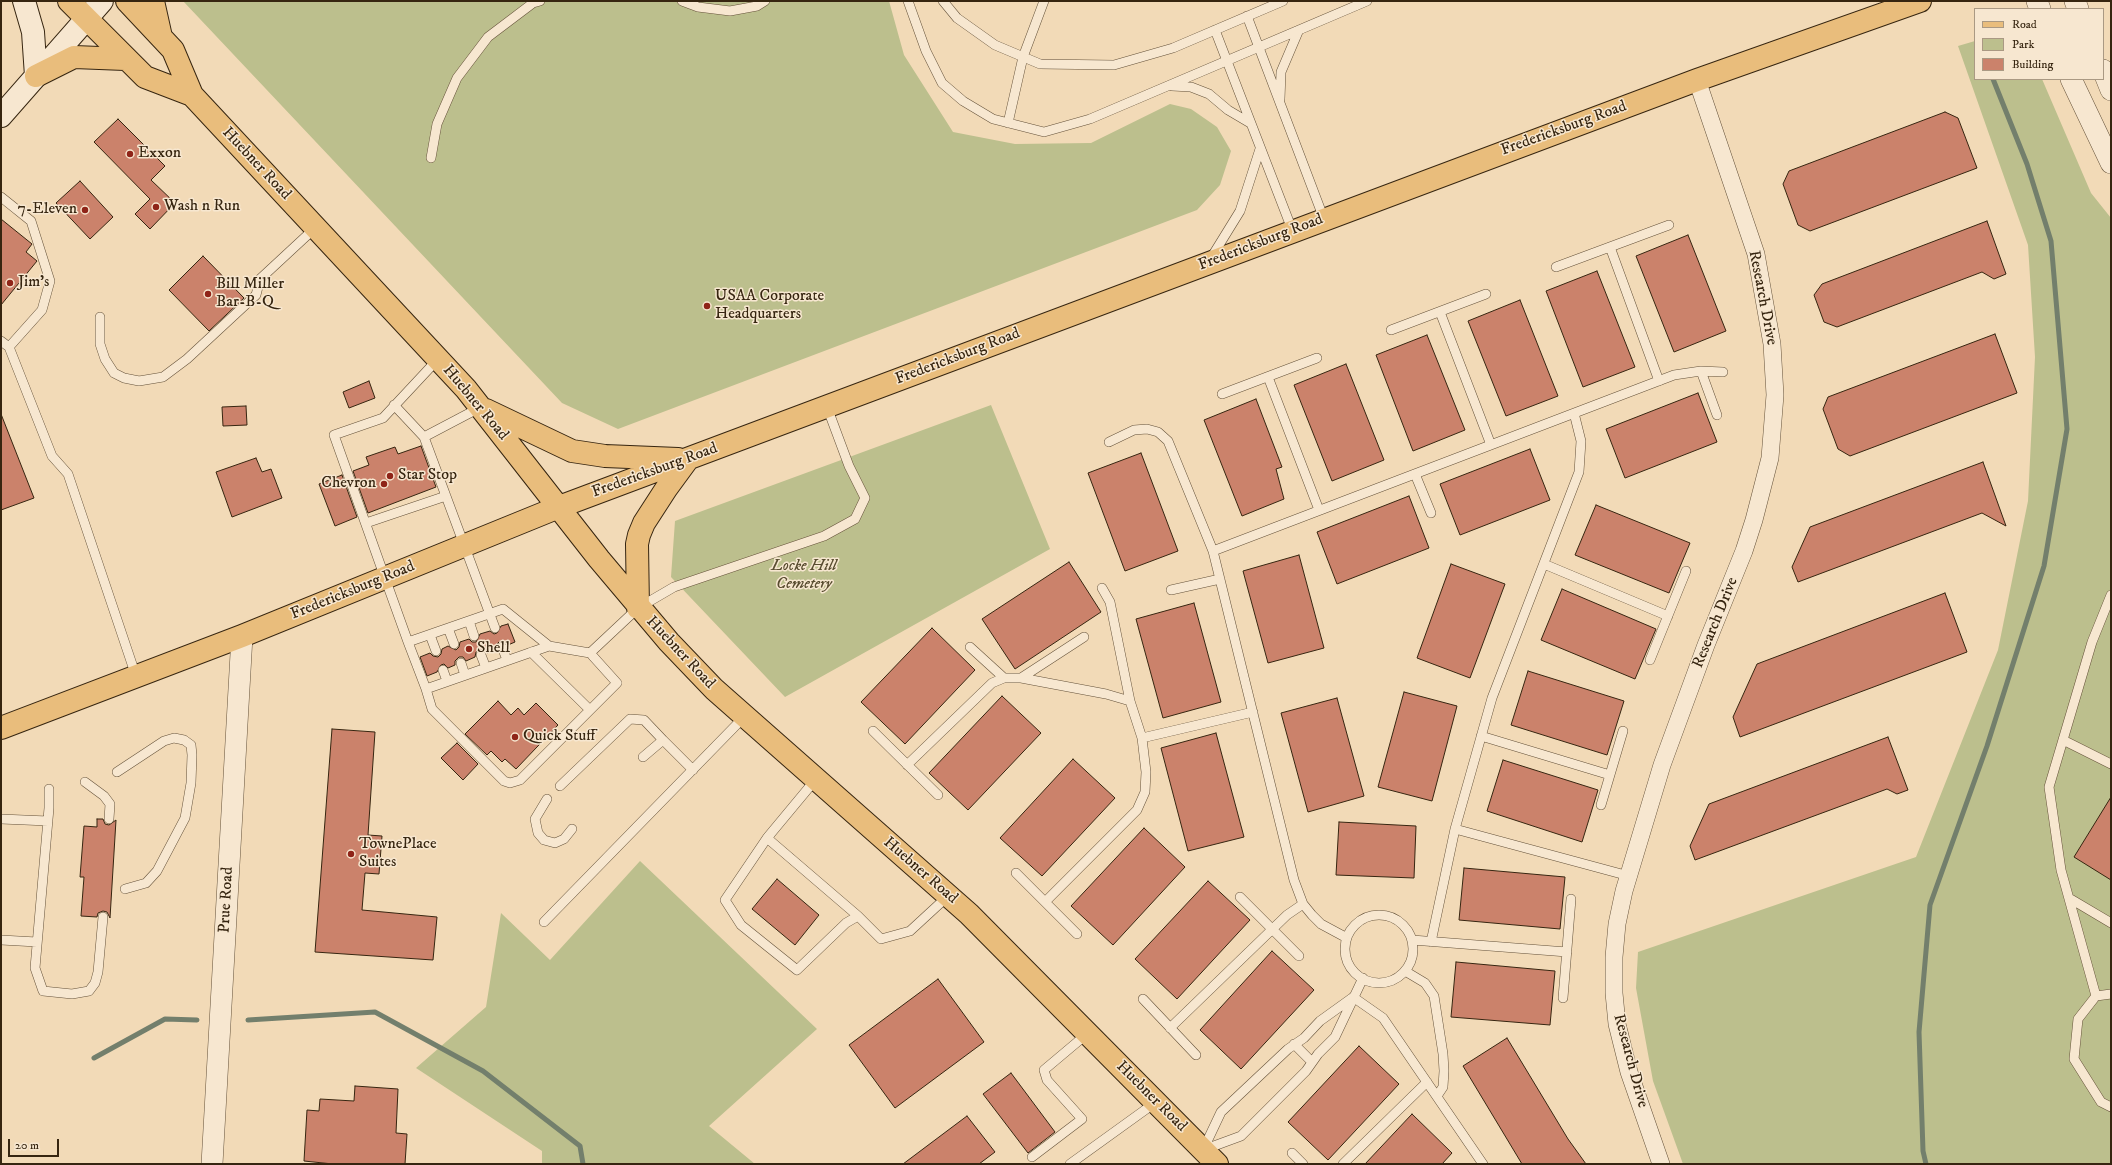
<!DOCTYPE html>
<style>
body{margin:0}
#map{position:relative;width:2112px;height:1165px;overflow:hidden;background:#f2dab7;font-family:"IM FELL DW Pica",serif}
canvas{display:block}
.frame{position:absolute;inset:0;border:2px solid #362510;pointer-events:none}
.legend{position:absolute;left:1974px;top:8px;width:130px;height:72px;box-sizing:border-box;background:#f7e7d0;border:1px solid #aa9983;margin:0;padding:5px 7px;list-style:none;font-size:12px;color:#362510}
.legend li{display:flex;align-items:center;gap:8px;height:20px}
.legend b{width:20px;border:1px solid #aa9983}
.scale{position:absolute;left:8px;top:1139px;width:51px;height:18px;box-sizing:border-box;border:2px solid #362510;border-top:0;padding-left:5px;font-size:12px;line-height:14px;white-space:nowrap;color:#362510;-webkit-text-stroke:3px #f7e7d0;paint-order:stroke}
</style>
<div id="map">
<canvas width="2112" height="1165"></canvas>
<div class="frame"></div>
<ul class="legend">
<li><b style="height:5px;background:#e9bd7c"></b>Road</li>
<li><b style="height:11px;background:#bcbf8d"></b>Park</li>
<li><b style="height:11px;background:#cb826b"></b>Building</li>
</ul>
<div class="scale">20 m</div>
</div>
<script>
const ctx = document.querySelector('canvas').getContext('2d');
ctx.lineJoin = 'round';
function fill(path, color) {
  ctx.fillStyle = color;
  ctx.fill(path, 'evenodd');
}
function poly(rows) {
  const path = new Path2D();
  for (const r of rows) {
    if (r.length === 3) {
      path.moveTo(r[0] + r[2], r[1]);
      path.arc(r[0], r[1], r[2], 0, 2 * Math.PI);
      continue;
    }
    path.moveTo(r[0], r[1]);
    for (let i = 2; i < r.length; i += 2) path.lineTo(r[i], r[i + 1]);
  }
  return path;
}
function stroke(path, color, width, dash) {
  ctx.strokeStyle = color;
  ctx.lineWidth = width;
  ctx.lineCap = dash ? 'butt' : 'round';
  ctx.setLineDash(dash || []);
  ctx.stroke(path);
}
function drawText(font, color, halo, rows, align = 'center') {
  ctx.font = font + ' "IM FELL DW Pica",serif';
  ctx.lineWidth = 3;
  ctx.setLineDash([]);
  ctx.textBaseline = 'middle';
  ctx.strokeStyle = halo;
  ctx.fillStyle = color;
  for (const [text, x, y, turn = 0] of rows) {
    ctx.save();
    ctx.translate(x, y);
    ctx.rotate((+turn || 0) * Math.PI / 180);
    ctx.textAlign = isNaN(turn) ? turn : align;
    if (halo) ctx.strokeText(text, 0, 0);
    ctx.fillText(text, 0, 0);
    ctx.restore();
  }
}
const green = poly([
 [183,1,889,1,904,55,953,132,1015,144,1091,143,1170,104,1191,109,1217,127,1231,151,1220,185,1197,210,618,429,562,403],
 [1975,41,1975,79,2042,79,2091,193,2111,218,2111,1164,1683,1164,1653,1081,1636,988,1638,952,1916,857,1998,650,2028,501,2035,357,2028,245,1958,46],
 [991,405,1050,549,785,697,671,577,675,521],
 [640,861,817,1029,709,1126,755,1164,542,1164,542,1151,416,1068,486,1007,501,913,550,960]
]);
const stream = poly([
 [248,1020,375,1012,483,1071,580,1146,583,1164],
 [94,1058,165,1019,197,1020],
 [1926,1164,1923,1151,1919,1032,1930,905,1987,746,2044,566,2067,429,2051,241,2027,164,1993,79]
]);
const building = poly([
 [1945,112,1958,118,1977,168,1810,231,1798,225,1783,184,1789,171,1945,112],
 [118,119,165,166,151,180,175,203,150,229,135,214,150,199,94,142,118,119],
 [80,181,113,217,90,239,56,203,80,181],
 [1,219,32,244,26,252,37,261,1,305,1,219],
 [1987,221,2006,274,1994,279,1982,272,1837,327,1824,322,1814,295,1822,284,1987,221],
 [1688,235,1726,331,1674,352,1636,256,1688,235],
 [203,256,244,298,209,331,169,290,203,256],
 [1597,271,1635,367,1583,387,1546,291,1597,271],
 [1520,300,1558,396,1506,416,1468,321,1520,300],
 [1995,334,2017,393,1850,456,1838,449,1823,409,1828,397,1995,334],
 [1427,335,1465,430,1413,451,1376,355,1427,335],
 [1346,364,1384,460,1332,481,1294,385,1346,364],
 [369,381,375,398,349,408,343,392,369,381],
 [1698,393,1717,442,1625,478,1606,429,1698,393],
 [1256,399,1282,467,1276,469,1284,499,1242,516,1204,420,1256,399],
 [246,406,247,425,223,426,222,407,246,406],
 [1,414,34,498,1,510,1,414],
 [421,446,436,487,368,513,353,471,369,465,366,457,395,447,398,454,421,446],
 [1530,449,1550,500,1460,535,1440,484,1530,449],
 [1141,453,1178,551,1125,571,1088,473,1141,453],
 [256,458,262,472,271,469,282,498,232,517,216,472,256,458],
 [1983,462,2006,526,1982,513,1798,582,1792,567,1810,527,1983,462],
 [342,475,357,517,335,526,319,484,342,475],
 [1409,496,1429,548,1337,584,1317,532,1409,496],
 [1596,505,1690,543,1669,593,1575,555,1596,505],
 [1299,555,1324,648,1268,663,1243,571,1299,555],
 [1069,562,1101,612,1015,669,982,619,1069,562],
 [1451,564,1505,584,1470,678,1417,658,1451,564],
 [1562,589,1656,629,1635,679,1541,640,1562,589],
 [1945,593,1967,652,1740,737,1733,717,1757,664,1945,593],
 [1194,603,1221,702,1163,718,1136,619,1194,603],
 [508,624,515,642,508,645,505,642,500,641,497,644,496,649,487,653,484,650,479,649,476,652,475,657,466,661,463,657,459,657,455,661,455,665,448,668,444,664,441,665,437,672,427,676,420,657,430,653,433,656,438,657,441,654,442,649,448,646,456,650,459,647,460,642,469,639,472,642,476,642,480,634,490,631,494,634,497,633,501,626,508,624],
 [932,628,975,670,905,744,861,702,932,628],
 [1528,671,1624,701,1607,755,1511,725,1528,671],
 [1404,692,1457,706,1432,801,1378,787,1404,692],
 [1002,696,1041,733,968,810,929,773,1002,696],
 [1337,698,1364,796,1308,812,1281,713,1337,698],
 [498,701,511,715,518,708,524,715,536,703,558,725,516,769,505,759,502,762,491,751,487,755,465,734,498,701],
 [332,729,375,732,368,835,382,836,379,874,365,873,362,910,437,917,433,960,315,952,332,729],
 [1216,733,1244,837,1188,851,1161,748,1216,733],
 [1888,737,1908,790,1897,794,1887,789,1695,860,1690,846,1709,804,1888,737],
 [457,743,478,764,463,780,441,758,457,743],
 [1073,759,1115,798,1042,876,1000,838,1073,759],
 [1503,760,1598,790,1582,842,1487,811,1503,760],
 [2111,797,2111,880,2074,857,2111,797],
 [97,819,103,819,105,824,109,825,116,820,110,918,107,912,103,911,98,913,97,917,81,916,84,877,80,877,84,826,97,827,97,819],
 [1339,822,1416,826,1414,878,1336,875,1339,822],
 [1144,828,1185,867,1113,945,1071,906,1144,828],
 [1464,868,1565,877,1560,929,1459,920,1464,868],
 [777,879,819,915,795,945,752,909,777,879],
 [1208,881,1250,920,1177,999,1135,959,1208,881],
 [1272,951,1314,990,1241,1069,1200,1030,1272,951],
 [1456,962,1555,971,1550,1025,1451,1017,1456,962],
 [938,979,984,1042,895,1108,849,1045,938,979],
 [1507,1038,1568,1139,1586,1164,1522,1164,1463,1066,1507,1038],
 [1359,1046,1399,1084,1328,1160,1288,1122,1359,1046],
 [1011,1073,1055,1132,1028,1153,983,1094,1011,1073],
 [355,1086,398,1089,396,1133,407,1134,405,1164,333,1164,304,1161,307,1110,319,1111,320,1099,354,1101,355,1086],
 [1412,1114,1452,1153,1442,1164,1365,1164,1412,1114],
 [967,1116,995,1152,979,1164,903,1164,967,1116]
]);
const service = poly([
 [682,1,698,7,730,11,757,6,765,1],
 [908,1,926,51,942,83,963,101,993,119,1044,132,1090,119,1367,1],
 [943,1,957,18,995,45,1040,64,1114,65,1173,48,1283,1],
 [1247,16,1324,219],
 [1215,30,1293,232],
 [1172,86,1191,87,1209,94,1228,110,1250,123],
 [1280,99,1281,72,1298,32],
 [1008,123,1023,57,1044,1],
 [431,158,437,124,457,78,488,37,533,3,540,1],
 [1,197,31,221,50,281,42,310,9,347],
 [1610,247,1659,381],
 [1211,258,1240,211,1260,149],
 [1556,267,1669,225],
 [1440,312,1491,445],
 [100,317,100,344,105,359,114,373,124,378,139,381,163,377,187,359,256,295,260,279,315,228],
 [1391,330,1486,294],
 [1,341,9,347,52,456,68,474,136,676],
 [1701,371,1717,415],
 [1268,377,1319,510],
 [1222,394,1317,358],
 [394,405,424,437,495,628],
 [424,437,481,407],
 [1109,442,1134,430,1147,429,1158,432,1168,441,1213,551,1294,880,1303,904,1312,915,1321,924,1347,938],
 [1415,474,1431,513],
 [366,523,446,496],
 [1213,551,1674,375,1701,371,1723,372],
 [1544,564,1668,616],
 [1171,590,1220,579],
 [2111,595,2092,642,2049,787,2061,870,2096,996,2078,1019,2074,1059,2101,1102,2111,1107],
 [469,621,474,636],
 [448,628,454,644],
 [430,635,436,651],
 [408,642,503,609,549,646,590,653,617,683,520,780,510,783,504,781,432,709,426,689,408,642,385,578,334,435,383,418,438,359],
 [502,647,507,660],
 [970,647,1004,678],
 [531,652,590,710],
 [590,653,638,608,674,587,824,536,855,519,865,498,849,466,827,407],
 [481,655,486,668],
 [1650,660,1686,571],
 [461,663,465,675],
 [443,670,447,681],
 [1021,678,1084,637],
 [426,689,549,646],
 [873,731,938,795],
 [1481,736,1610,775],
 [1142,738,1253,712],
 [663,740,693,770],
 [2063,740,2111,764],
 [907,765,992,683,1004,678,1021,678,1106,694,1130,701],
 [117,772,164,741,174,738,184,740,191,745,192,755,191,783,185,818,157,871,146,883,125,889],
 [816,779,767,838,725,900,741,925,797,970,846,923,858,916,881,939,910,931,948,896],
 [85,782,104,796,110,804,109,819],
 [560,786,630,719,644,720,663,740,643,757],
 [49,789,49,808,35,968,43,991,72,994,89,991,95,983,98,972,103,917],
 [547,799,535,819,538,833,544,840,555,843,564,839,572,829],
 [1601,805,1623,731],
 [1,819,48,821],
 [1455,829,1629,876],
 [767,838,858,916],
 [1016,873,1077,934],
 [1240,897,1299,956],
 [2069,898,2111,923],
 [1045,902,1137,810,1145,792,1146,772,1142,738,1130,701,1110,602,1102,588],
 [1379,949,34],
 [544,922,745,716],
 [1,940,37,942],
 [1412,940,1567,952],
 [1431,942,1455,829,1492,698,1579,472,1581,441,1574,413],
 [1405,971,1425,983,1434,996,1443,1054,1444,1071,1443,1087,1437,1096],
 [2096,996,2111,994],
 [1353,997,1383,1018,1483,1164],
 [1563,998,1571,899],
 [1143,999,1196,1055],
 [1170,1028,1287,915,1303,904],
 [1294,1044,1312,1062],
 [1203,1150,1241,1136,1306,1071,1318,1054,1335,1037,1363,978],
 [1203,1150,1221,1112,1288,1049,1304,1038,1320,1021,1352,998],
 [1292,1153,1303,1164],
 [1032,1157,1082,1119,1047,1080,1044,1070,1088,1033],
 [1070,1164,1156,1102],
 [1343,1164,1427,1082]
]);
const minor = poly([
 [1661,1164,1629,1072,1617,1024,1614,993,1614,957,1617,924,1624,891,1662,765,1706,645,1744,551,1754,520,1770,458,1775,395,1772,344,1756,254,1697,80]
]);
const tertiary = poly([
 [2037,1,2040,9],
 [2075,1,2078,9],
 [2103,70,2111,90],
 [2071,79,2111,163],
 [212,1164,242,636]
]);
const secondary = poly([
 [24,1,33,32,36,76],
 [1,116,102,1]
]);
const primary = poly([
 [69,1,145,77,192,95],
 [127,1,173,50,192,95,466,389,599,559,669,642,714,689,969,914,1217,1164],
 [153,1,161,37],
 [36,76,74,57,125,59],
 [486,410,572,451,605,456,678,459],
 [638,608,637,544,639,535,644,523,666,489,688,459],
 [1,728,242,636,559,507,1697,80,1920,1]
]);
const markers = [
 [130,154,4,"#8f2418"],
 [156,207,4,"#8f2418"],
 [85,210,4,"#8f2418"],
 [10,283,4,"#8f2418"],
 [208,294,4,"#8f2418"],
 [707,306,4,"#8f2418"],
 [390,476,4,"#8f2418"],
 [384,484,4,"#8f2418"],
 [469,649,4,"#8f2418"],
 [515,737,4,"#8f2418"],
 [351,854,4,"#8f2418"]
];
const streetNames = [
 ["Fredericksburg Road",1564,129,-20],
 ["Huebner Road",256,164,47],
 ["Fredericksburg Road",1261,243,-21],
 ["Research Drive",1762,298,79],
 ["Fredericksburg Road",958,357,-21],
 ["Huebner Road",475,403,50],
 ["Fredericksburg Road",655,471,-20],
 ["Fredericksburg Road",353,591,-22],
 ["Research Drive",1716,623,-68],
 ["Huebner Road",680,653,47],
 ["Huebner Road",920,871,41],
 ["Prue Road",227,900,-87],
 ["Research Drive",1630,1061,75],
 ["Huebner Road",1151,1097,45]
];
const poiNames = [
 ["Exxon",138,154],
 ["Wash n Run",164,207],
 ["7-Eleven",77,210,"right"],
 ["Jim's",18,283],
 ["Bill Miller",216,285],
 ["Bar-B-Q",216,303],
 ["USAA Corporate",715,297],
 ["Headquarters",715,315],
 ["Star Stop",398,476],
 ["Chevron",376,484,"right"],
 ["Shell",477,649],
 ["Quick Stuff",523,737],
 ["TownePlace",359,845],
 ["Suites",359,863]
];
const parkNames = [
 ["Locke Hill",804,567],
 ["Cemetery",804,585]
];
fill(green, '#bcbf8d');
stroke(stream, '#737f6c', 5);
fill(building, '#cb826b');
stroke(building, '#362510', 1);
stroke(service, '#65523a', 10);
stroke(minor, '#65523a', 18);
stroke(tertiary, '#65523a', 22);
stroke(secondary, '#362510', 24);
stroke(primary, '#362510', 24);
stroke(service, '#f7e7d0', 9);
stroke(minor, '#f7e7d0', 17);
stroke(tertiary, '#f7e7d0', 21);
stroke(secondary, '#f7e7d0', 22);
stroke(primary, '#e9bd7c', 22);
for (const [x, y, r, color] of markers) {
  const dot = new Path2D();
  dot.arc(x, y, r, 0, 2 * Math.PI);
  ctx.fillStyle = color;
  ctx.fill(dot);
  stroke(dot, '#f7e7d0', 1.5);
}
drawText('16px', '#362510', '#f7e7d0', streetNames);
drawText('16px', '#362510', '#f7e7d0', poiNames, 'left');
drawText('italic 16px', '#584c2f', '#f7e7d0', parkNames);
</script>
